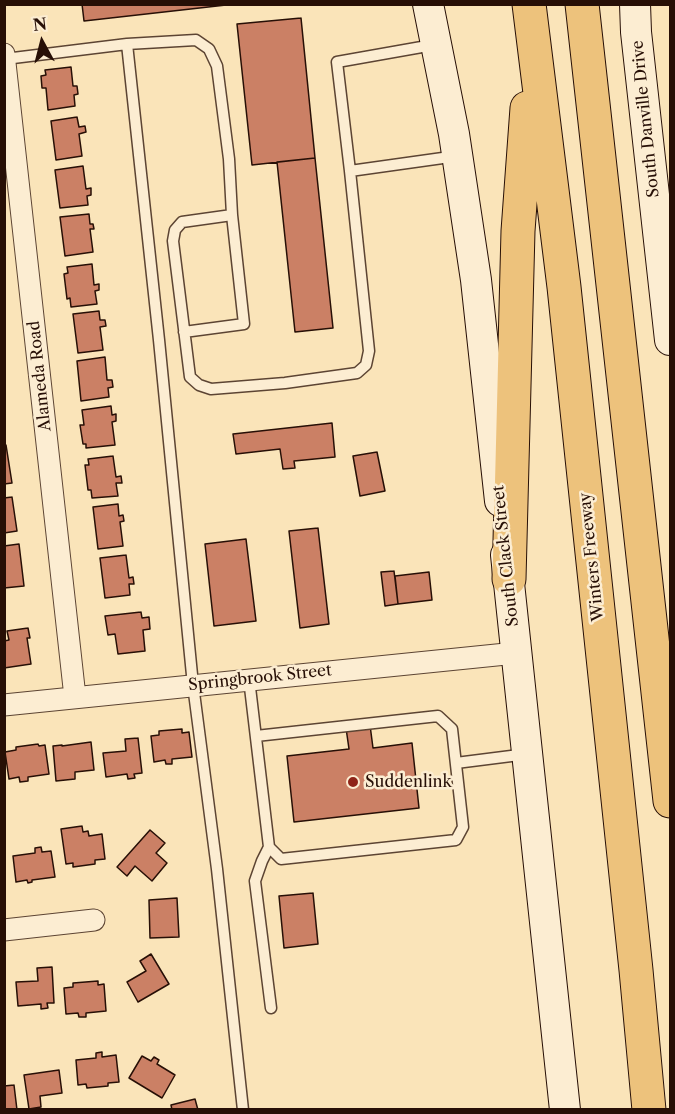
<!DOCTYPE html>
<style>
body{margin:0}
#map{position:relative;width:675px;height:1114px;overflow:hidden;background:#fae4b9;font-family:"Libre Caslon Text",serif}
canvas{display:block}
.frame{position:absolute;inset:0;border:6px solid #270f06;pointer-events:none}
.north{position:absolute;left:12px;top:12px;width:60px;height:60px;-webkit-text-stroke:4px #fcedd2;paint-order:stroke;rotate:353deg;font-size:16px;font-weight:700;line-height:24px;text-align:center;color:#270f06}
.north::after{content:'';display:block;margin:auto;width:21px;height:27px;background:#270f06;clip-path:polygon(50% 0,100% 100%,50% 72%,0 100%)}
</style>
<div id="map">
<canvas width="675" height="1114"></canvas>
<div class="frame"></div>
<div class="north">N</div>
</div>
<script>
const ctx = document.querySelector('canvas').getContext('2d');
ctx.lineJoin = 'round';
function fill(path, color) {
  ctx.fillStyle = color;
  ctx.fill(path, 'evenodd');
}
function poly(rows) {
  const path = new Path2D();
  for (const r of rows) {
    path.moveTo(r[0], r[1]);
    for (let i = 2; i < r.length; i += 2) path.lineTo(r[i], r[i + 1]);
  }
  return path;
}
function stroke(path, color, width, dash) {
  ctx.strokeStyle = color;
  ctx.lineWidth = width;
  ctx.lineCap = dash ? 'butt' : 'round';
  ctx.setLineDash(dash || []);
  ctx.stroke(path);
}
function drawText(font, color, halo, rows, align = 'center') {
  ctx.font = font + ' "Libre Caslon Text",serif';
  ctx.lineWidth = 5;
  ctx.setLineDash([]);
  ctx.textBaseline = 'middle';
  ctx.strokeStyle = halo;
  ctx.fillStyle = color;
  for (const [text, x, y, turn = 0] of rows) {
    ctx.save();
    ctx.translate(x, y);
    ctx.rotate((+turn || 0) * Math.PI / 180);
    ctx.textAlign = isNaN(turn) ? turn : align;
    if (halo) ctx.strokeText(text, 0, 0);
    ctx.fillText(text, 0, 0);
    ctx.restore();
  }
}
const building = poly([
 [82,4,235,4,84,21,82,4],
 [301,18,315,158,252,165,237,24,301,18],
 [71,67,73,86,77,86,78,94,74,95,75,106,48,110,46,88,42,88,41,76,46,75,45,70,71,67],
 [77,117,79,127,85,126,86,132,79,134,82,156,56,160,51,121,77,117],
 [315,158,333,328,295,332,277,162,315,158],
 [83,166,86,189,91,188,91,195,87,196,88,205,60,208,55,170,83,166],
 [89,214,90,224,93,224,94,229,90,229,93,252,65,256,60,217,89,214],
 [92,264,94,285,99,284,99,290,95,291,97,304,71,307,70,298,67,299,64,274,68,273,67,267,92,264],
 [99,311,100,320,105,320,106,326,100,327,103,350,78,353,73,314,99,311],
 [105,357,107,380,112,380,113,387,108,388,109,397,81,401,77,361,105,357],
 [111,406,112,415,116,414,116,421,112,422,115,445,86,448,86,444,83,444,80,425,84,425,82,410,111,406],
 [332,423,335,457,294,461,295,468,283,469,280,449,236,454,233,434,332,423],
 [4,445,6,445,12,483,4,484,4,445],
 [377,452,385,491,360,496,353,456,377,452],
 [113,456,116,477,121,476,122,483,116,483,118,496,92,498,91,490,88,490,85,465,89,465,88,459,113,456],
 [12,497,17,531,4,533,4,498,12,497],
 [118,504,119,516,123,515,124,521,120,522,123,546,98,549,93,507,118,504],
 [318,528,329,624,300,628,289,531,318,528],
 [246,539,256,621,214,626,205,544,246,539],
 [19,544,24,586,4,588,4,546,19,544],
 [126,555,129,578,133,577,134,584,129,584,130,595,105,598,100,558,126,555],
 [394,571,398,604,385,606,381,572,394,571],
 [429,572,432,600,398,604,395,576,429,572],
 [141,612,142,618,149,617,150,629,143,630,145,651,118,654,115,634,108,635,105,616,141,612],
 [28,628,30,638,27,638,31,664,4,668,4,641,9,640,7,631,28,628],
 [370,725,373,748,412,743,419,808,294,822,287,756,349,749,346,728,370,725],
 [182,729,182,733,189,732,192,757,172,759,172,764,166,764,165,760,154,762,151,736,159,735,159,731,182,729],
 [138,738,142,773,134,774,135,778,128,779,127,774,106,777,103,753,126,751,125,739,138,738],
 [91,742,94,770,75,772,75,779,56,781,53,746,62,745,62,746,91,742],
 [38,744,39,746,45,745,49,774,28,777,28,781,20,782,19,777,9,779,5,752,16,750,16,747,38,744],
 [82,826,83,832,88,831,89,836,102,834,105,859,95,860,95,864,73,867,73,863,66,864,61,829,82,826],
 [150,830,165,843,156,853,167,863,152,881,135,866,127,876,117,867,150,830],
 [41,847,42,852,51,851,55,877,32,880,32,882,28,883,27,880,16,882,13,856,35,853,35,848,41,847],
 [313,893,318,944,284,948,279,896,313,893],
 [177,898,179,937,150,938,149,900,177,898],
 [151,954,169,984,138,1002,127,982,146,971,140,961,151,954],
 [52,967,54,1003,47,1003,48,1008,41,1009,41,1004,18,1006,16,982,38,981,37,968,52,967],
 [98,981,98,985,104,984,106,1011,86,1013,86,1017,79,1017,78,1013,66,1014,64,988,73,987,73,983,98,981],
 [102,1052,102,1057,116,1055,119,1082,108,1083,108,1086,87,1088,86,1084,78,1085,76,1060,96,1058,96,1053,102,1052],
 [142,1056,151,1061,154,1057,159,1060,157,1064,175,1075,162,1098,129,1078,142,1056],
 [59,1070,62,1093,40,1096,41,1107,29,1109,24,1075,59,1070],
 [14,1085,17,1110,4,1110,4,1086,14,1085],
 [195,1099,198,1110,172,1110,171,1105,195,1099]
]);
const lane = poly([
 [127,44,196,40,209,49,217,66,229,159,232,215,182,222,175,230,173,241,190,377,199,385,211,389,285,383,357,373,366,365,369,351,350,171,457,156],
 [5,59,127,44,159,340,193,685,217,869,243,1110],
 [350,171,337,62,433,45],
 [184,332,244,324,232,215],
 [249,679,269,847,281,859,456,840,463,827,452,729,438,716,256,736],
 [456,763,527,754],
 [269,847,262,861,255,881,271,1008]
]);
const street = poly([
 [4,54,75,697],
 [4,705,516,653],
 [4,930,94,920]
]);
const secondary = poly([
 [428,4,454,134,476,280,500,501],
 [635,4,636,32,670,340],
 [506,555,565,1110]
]);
const highway = poly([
 [529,4,564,287,636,970,649,1110],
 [582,4,670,801],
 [509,579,518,231,527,108]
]);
const markers = [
 [353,782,6,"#8f2418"]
];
const streetNames = [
 ["South Danville Drive",646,119,-96],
 ["Alameda Road",40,376,-96],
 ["South Clack Street",506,556,-96],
 ["Winters Freeway",592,557,-96],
 ["Springbrook Street",260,678,-6]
];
const poiNames = [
 ["Suddenlink",365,782]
];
fill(building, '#cb8065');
stroke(building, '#270f06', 1.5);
stroke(lane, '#5c4433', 13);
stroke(street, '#5c4433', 23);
stroke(secondary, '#270f06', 32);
stroke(highway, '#270f06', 35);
stroke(lane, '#fcedd2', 10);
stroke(street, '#fcedd2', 21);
stroke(secondary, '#fcedd2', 30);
stroke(highway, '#edc27c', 33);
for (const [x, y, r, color] of markers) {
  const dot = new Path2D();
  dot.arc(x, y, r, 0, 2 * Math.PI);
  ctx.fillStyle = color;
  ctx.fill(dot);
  stroke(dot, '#fcedd2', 2);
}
drawText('16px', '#270f06', '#fcedd2', streetNames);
drawText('16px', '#270f06', '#fcedd2', poiNames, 'left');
</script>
